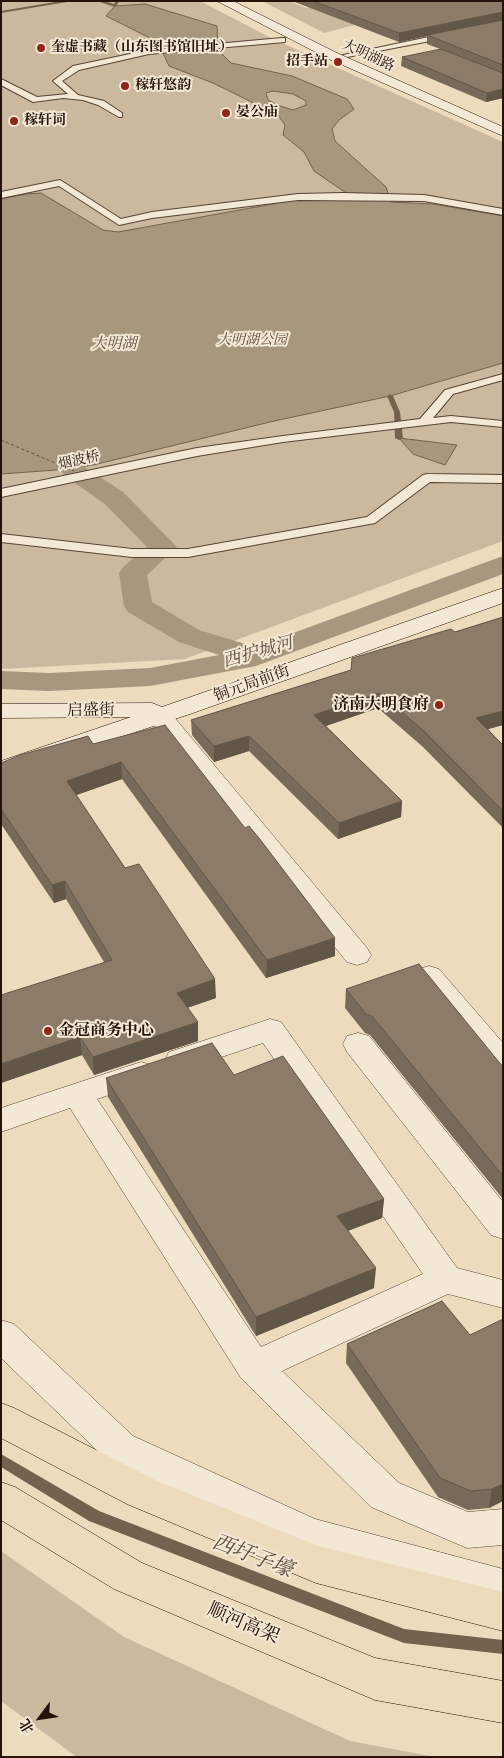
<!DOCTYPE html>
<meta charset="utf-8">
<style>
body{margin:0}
#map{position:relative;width:504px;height:1758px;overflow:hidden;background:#ecdbbd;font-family:"Libre Bodoni","Noto Serif SC",serif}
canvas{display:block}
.frame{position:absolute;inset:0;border:2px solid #251208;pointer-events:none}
.north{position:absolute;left:15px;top:1693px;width:50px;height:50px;-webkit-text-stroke:4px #f3e8d4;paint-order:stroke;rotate:239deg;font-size:14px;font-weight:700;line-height:20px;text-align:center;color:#251208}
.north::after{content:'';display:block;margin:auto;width:18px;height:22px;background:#251208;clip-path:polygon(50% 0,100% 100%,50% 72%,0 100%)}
</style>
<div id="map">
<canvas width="504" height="1758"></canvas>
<div class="frame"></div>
<div class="north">北</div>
</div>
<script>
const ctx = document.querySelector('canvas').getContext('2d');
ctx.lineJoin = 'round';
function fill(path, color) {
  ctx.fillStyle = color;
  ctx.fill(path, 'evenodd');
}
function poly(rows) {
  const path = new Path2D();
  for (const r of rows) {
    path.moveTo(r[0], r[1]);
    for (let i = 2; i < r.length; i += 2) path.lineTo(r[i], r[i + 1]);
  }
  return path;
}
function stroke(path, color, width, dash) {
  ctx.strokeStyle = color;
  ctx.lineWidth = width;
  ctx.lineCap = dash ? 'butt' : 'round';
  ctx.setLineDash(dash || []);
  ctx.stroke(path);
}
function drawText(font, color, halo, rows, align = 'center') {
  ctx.font = font + ' "Libre Bodoni","Noto Serif SC",serif';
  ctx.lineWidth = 4;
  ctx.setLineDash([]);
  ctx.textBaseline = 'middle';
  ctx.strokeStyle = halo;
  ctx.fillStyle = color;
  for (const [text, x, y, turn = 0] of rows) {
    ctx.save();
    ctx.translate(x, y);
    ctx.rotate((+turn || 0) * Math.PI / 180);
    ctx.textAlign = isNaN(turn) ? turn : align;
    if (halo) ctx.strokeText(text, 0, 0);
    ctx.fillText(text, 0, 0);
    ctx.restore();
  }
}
const green = poly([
 [1,1,200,1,271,38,503,142,503,541,185,659,1,669],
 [262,1,289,1,306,8,335,3,358,24,324,33],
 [1,1551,124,1637,350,1741,435,1757,77,1757,1,1701]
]);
const water = poly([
 [145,4,217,26,218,50,231,63,292,76,347,99,354,109,339,120,332,129,335,141,386,187,391,202,433,204,503,216,503,363,390,396,270,422,93,465,70,469,1,474,1,199,26,194,41,193,103,230,118,232,306,198,355,199,314,171,304,152,283,135,285,125,278,115,213,83,169,66,158,42,106,16,115,6,145,4],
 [273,91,293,94,306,101,306,105,293,110,277,105,268,100,266,93,273,91],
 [399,438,457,445,445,465,413,454,399,438]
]);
const stream = poly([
 [61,1,73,1,1,13,1,11,61,1],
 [97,1,104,1,114,4,116,1,120,1,115,7,97,1],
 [390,394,393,396,400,412,403,438,399,440,395,438,394,412,387,396,390,394],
 [1,1454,99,1511,404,1629,503,1640,503,1654,404,1643,89,1521,1,1467,1,1454]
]);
const canal = poly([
 [74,463,83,466,123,492,177,547,147,575,152,602,199,630,255,647,503,556,503,574,256,666,150,686,49,691,1,689,1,671,49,673,150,668,219,655,179,642,128,612,124,606,119,573,123,567,147,547,105,504,65,476,61,471,65,466,74,463]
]);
const ferry = poly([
 [1,440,74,471]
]);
const lane = poly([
 [448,33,452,35,451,37,347,57,343,55,448,33],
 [282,38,285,38,285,42,149,54,79,70,62,81,78,95,104,101,122,113,122,117,119,117,98,105,83,100,63,98,33,102,1,85,1,79,37,97,68,94,53,81,73,66,149,50,282,38],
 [60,180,121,219,152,212,298,194,343,193,424,195,503,209,503,215,424,201,298,200,152,218,119,225,59,186,1,198,1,192,60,180],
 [503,374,503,380,453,394,433,418,451,416,503,421,503,427,451,422,283,442,197,456,1,497,1,489,197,448,283,436,420,419,445,390,503,374],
 [427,474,503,475,503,483,430,482,375,523,188,557,132,557,1,542,1,534,132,549,188,549,367,517,423,475,427,474]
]);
const street = poly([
 [160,709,169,711,367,948,371,955,367,962,357,965,347,962,151,721,148,716,151,711,160,709],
 [429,966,439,969,503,1043,503,1075,492,1072,419,983,414,976,419,969,429,966],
 [270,1019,281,1022,457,1268,503,1280,503,1308,448,1294,282,1371,399,1483,468,1512,503,1509,503,1545,467,1548,371,1507,241,1378,70,1108,1,1132,1,1108,141,1062,152,1065,157,1073,152,1081,97,1099,261,1347,423,1274,263,1043,180,1071,169,1068,165,1060,169,1052,270,1019],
 [358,1033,369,1036,503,1202,503,1239,491,1235,347,1052,343,1044,347,1036,358,1033],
 [1,1320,14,1324,133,1436,315,1519,503,1569,503,1607,309,1554,107,1460,1,1358,1,1320]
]);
const secondary = poly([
 [217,1,233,1,337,53,503,127,503,136,329,59,217,1],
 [503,588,503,603,190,714,32,766,1,779,1,761,131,717,1,718,1,704,152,703,162,707,503,588]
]);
const highway = poly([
 [1,1403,14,1408,155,1480,318,1546,503,1592,503,1631,316,1583,127,1504,1,1438,1,1403],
 [1,1482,15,1487,142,1563,375,1658,503,1681,503,1723,375,1700,114,1589,1,1520,1,1482]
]);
const wall = poly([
 [292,1,503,1,503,98,486,102,401,66,402,57,456,55,427,44,427,36,399,42],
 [503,617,503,725,488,729,503,745,503,828,423,747,378,708,326,726,402,801,401,817,338,839,249,751,214,762,192,735,191,720,351,670,455,632],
 [93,744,245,828,335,938,335,956,266,978,122,779,76,795,125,868,216,998,187,1008,198,1041,94,1075,82,1055,1,1083,104,962,66,899,54,903,1,824,1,763],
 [346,989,503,1067,503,1199,370,1035,365,1033,345,1008],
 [106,1078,384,1199,382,1218,348,1231,374,1288,256,1336,108,1097],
 [442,1301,503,1501,489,1508,468,1510,438,1497,346,1363,347,1344]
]);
const shadedWall = poly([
 [503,12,503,20,399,42,399,33],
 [503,89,503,98,486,102,487,93],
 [379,693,378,708,314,730,314,715],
 [503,711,503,725,474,733,476,718],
 [249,736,249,751,214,762,214,746],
 [121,762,122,779,68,798,67,781],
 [402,801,401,817,338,839,339,823],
 [65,881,66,899,54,903,52,885],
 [335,938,335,956,266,978,267,960],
 [215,979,216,998,178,1011,177,993],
 [198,1022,198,1041,94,1075,93,1057],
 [80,1037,82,1055,1,1083,1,1064],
 [384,1199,382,1218,336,1235,337,1216],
 [376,1268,374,1288,256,1336,256,1317],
 [503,1484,503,1501,489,1508,492,1489]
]);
const building = poly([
 [313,1,503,1,503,12,399,33,313,1],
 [503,20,503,65,427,35,503,20],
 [441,49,503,73,503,89,487,93,402,57,441,49],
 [503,617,503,711,476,718,503,745,503,811,424,731,379,693,314,715,402,801,339,823,249,736,214,746,191,720,351,670,352,658,451,629,455,632,503,617],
 [165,725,245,828,249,826,259,838,335,938,267,960,121,762,67,781,125,868,139,864,215,979,177,993,198,1022,93,1057,80,1037,1,1064,1,995,112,960,65,881,52,885,1,809,1,763,20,755,88,736,93,744,165,725],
 [419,964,503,1067,503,1176,372,1016,366,1014,346,989,419,964],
 [212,1043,234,1075,283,1056,384,1199,337,1216,376,1268,256,1317,106,1078,212,1043],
 [442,1301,470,1335,503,1319,503,1484,492,1489,471,1491,440,1478,347,1344,442,1301]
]);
const markers = [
 [41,48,5,"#8f2418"],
 [338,62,5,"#8f2418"],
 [125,86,5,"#8f2418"],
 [226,113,5,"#8f2418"],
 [14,121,5,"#8f2418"],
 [439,705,5,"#8f2418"],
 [48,1031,5,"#8f2418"]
];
const farPoinames = [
 ["奎虚书藏（山东图书馆旧址）",51,48],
 ["招手站",328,62,"right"],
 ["稼轩悠韵",135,86],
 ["晏公庙",236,113],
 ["稼轩词",24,121]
];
const farStreetnames = [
 ["大明湖路",368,56,25],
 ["烟波桥",79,461,-12]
];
const farParknames = [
 ["大明湖公园",252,341]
];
const farWaternames = [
 ["大明湖",114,344]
];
const streetNames = [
 ["铜元局前街",252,684,-20],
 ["启盛街",91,711,-1]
];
const poiNames = [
 ["济南大明食府",429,705],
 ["金冠商务中心",58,1031,"left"]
];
const waterNames = [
 ["西护城河",258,653,-16]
];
const nearStreetnames = [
 ["顺河高架",243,1624,23]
];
const nearWaternames = [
 ["西圩子壕",252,1557,21]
];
fill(green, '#cab99e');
fill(water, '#a8977f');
stroke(water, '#74624f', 1);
fill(stream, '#74624f');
fill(canal, '#a8977f');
stroke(ferry, '#604e3e', 1, [3, 2.5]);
stroke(lane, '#574435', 2);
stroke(street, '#574435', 1);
stroke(secondary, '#251208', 1);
stroke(highway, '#251208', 1);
fill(lane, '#f3e8d4');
fill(street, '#f3e8d4');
fill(secondary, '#f3e8d4');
fill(highway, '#ecdbbd');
fill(wall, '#786a58');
fill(shadedWall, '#625647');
fill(building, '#8c7b66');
stroke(building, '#625647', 1);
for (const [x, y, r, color] of markers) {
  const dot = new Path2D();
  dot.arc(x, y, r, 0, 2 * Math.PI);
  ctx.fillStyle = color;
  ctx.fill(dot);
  stroke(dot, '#f3e8d4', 2);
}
drawText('bold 14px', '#251208', '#f3e8d4', farPoinames, 'left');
drawText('14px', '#251208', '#f3e8d4', farStreetnames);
drawText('italic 14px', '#5f4c3c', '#f3e8d4', farParknames);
drawText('italic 15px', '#604e3e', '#f3e8d4', farWaternames);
drawText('16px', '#251208', '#f3e8d4', streetNames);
drawText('bold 16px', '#251208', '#f3e8d4', poiNames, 'right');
drawText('italic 18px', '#604e3e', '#f3e8d4', waterNames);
drawText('19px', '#251208', '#f3e8d4', nearStreetnames);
drawText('italic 21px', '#604e3e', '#f3e8d4', nearWaternames);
</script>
